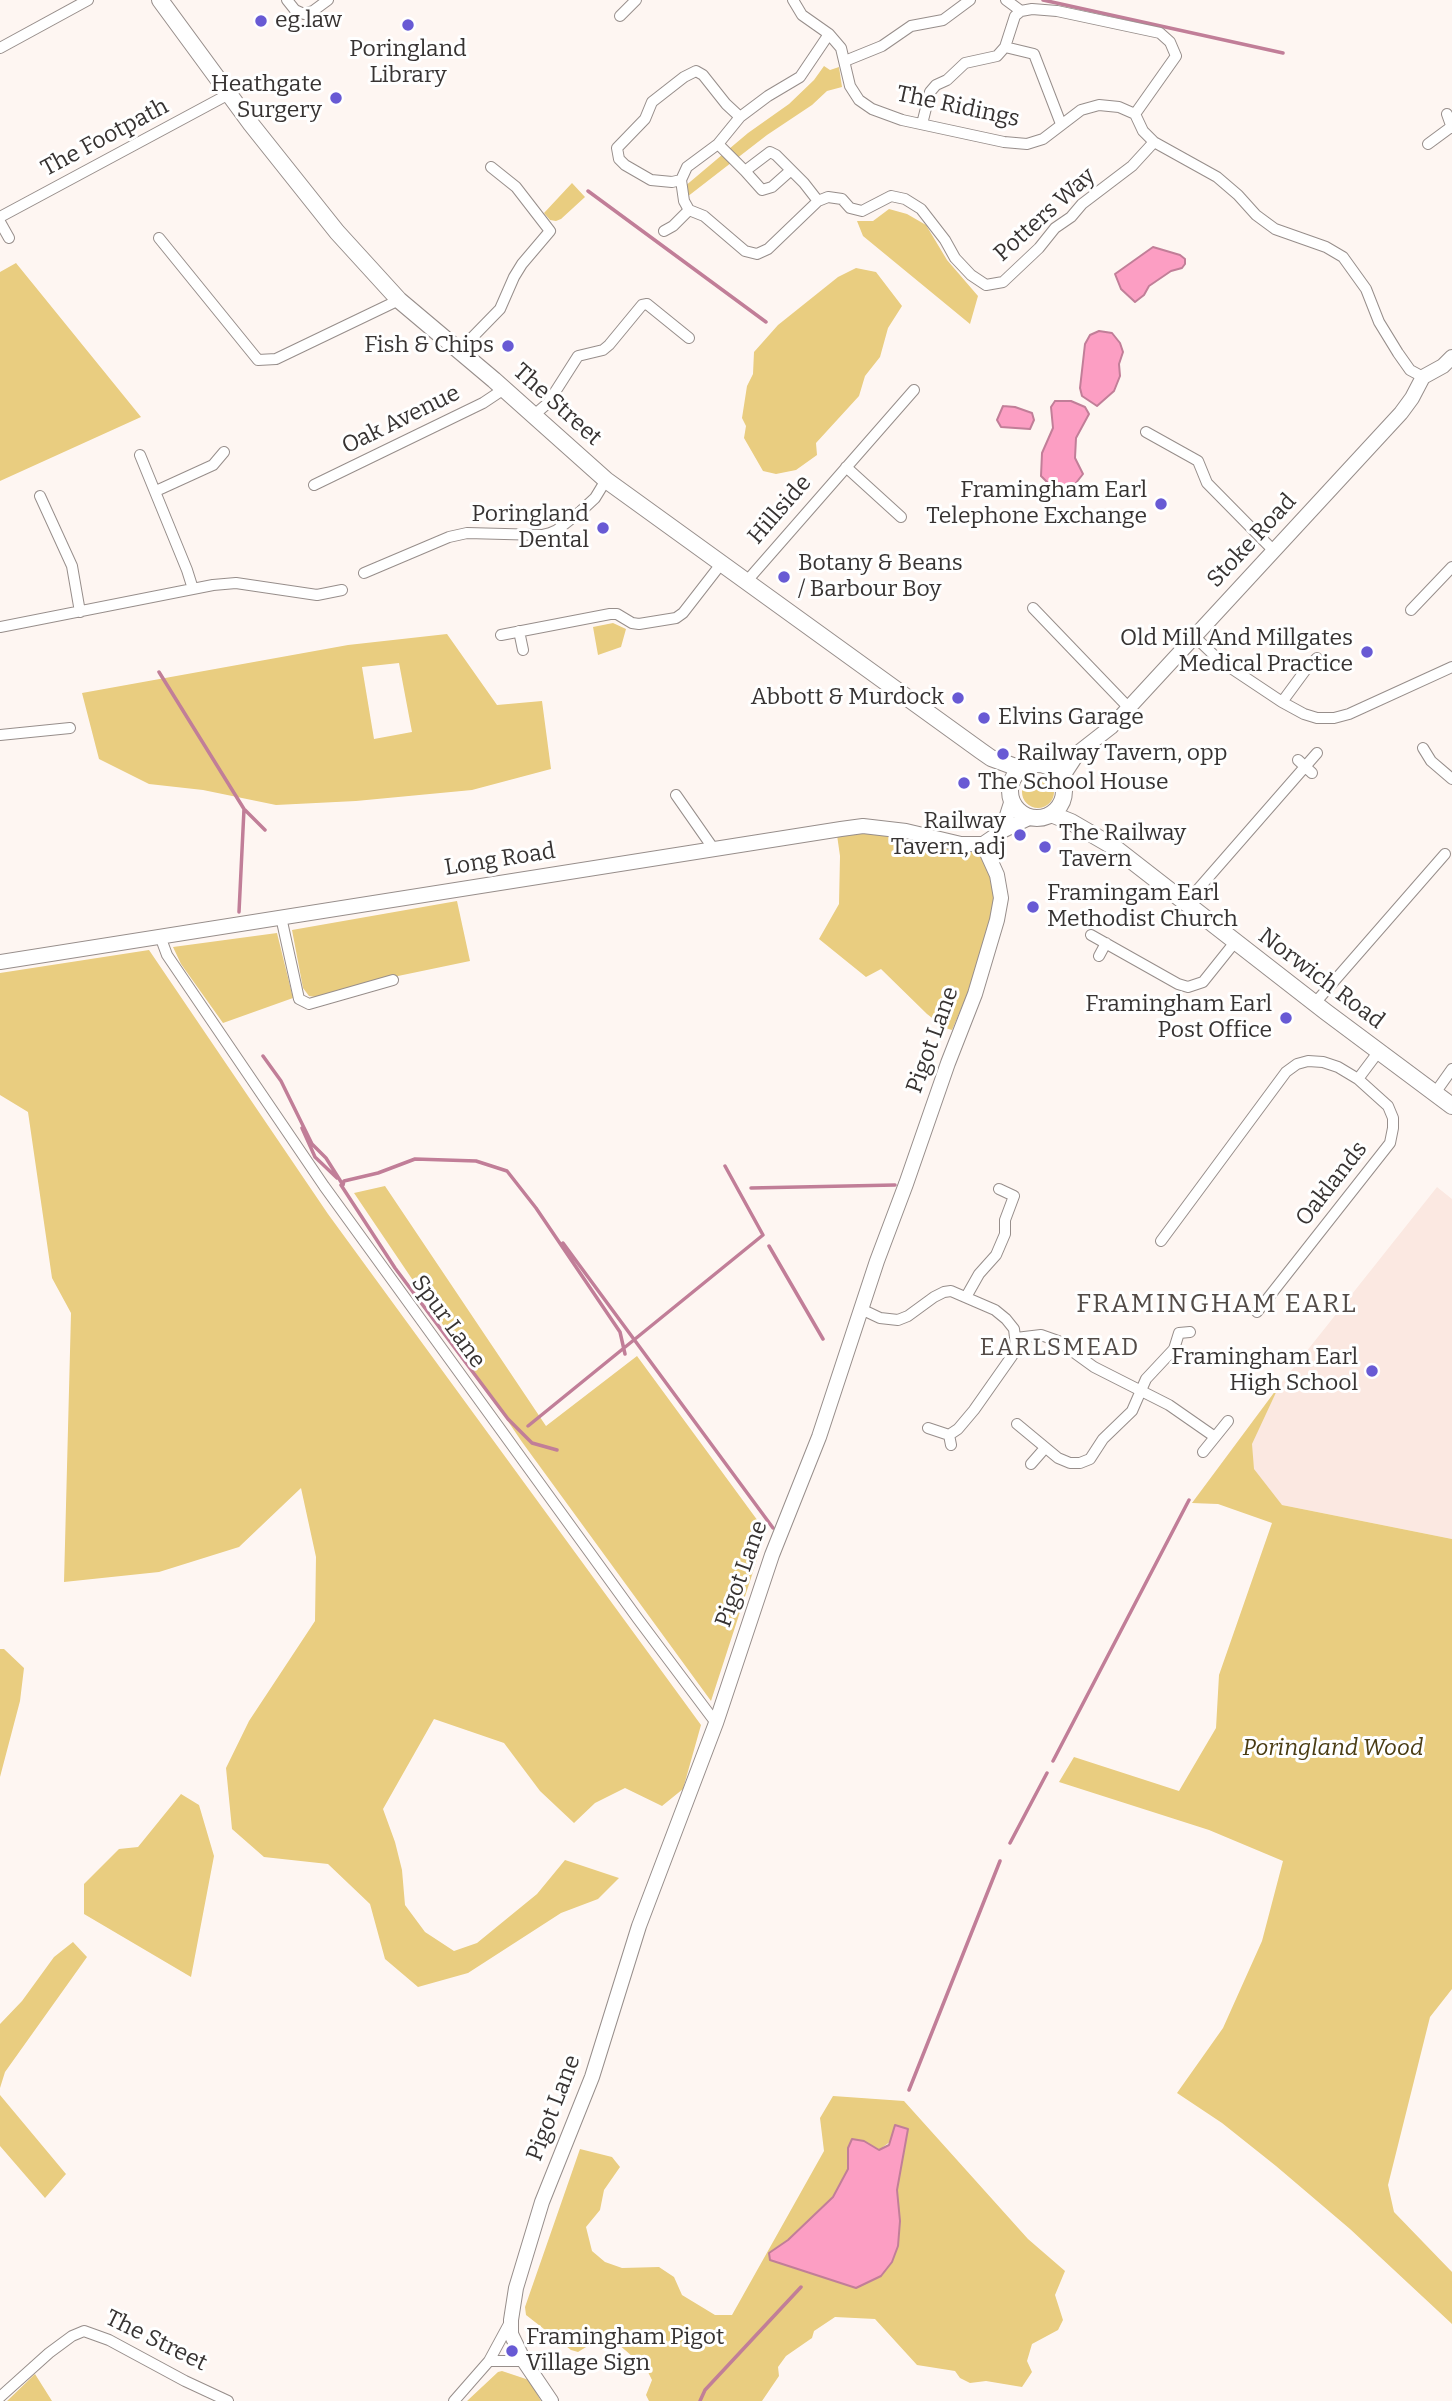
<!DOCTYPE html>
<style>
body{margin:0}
canvas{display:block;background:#fef6f2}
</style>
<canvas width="1452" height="2401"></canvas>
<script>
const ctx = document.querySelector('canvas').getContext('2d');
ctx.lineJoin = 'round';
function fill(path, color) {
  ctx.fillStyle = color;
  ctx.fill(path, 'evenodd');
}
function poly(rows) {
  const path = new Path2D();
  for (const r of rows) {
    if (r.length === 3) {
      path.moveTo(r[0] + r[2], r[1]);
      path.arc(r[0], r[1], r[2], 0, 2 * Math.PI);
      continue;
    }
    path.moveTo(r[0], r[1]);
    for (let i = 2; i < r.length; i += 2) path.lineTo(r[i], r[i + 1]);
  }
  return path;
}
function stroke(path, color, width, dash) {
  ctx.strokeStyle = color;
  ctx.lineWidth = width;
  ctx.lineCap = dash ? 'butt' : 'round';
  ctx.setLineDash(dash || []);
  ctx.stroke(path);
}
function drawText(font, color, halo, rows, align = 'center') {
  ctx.font = font + ' Bitter,serif';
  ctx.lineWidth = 6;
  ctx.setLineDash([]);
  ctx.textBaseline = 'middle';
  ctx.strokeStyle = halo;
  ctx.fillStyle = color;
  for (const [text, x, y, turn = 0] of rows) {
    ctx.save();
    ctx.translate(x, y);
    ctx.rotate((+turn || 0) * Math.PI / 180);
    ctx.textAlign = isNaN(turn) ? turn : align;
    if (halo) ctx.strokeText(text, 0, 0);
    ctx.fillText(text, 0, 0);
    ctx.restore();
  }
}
const built = poly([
 [1437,1187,1452,1199,1452,1539,1282,1505,1192,1503,1279,1386]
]);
const green = poly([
 [824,66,830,70,839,67,842,87,827,91,812,105,767,135,687,197,684,187,748,133,789,104,814,80],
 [572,183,585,197,561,219,556,221,550,220,544,213],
 [889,209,907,214,926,225,947,260,978,296,970,324,863,236,857,221,873,221],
 [16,263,141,417,0,481,0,272],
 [856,268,876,272,902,306,888,328,880,357,865,376,859,396,816,443,817,455,796,470,776,474,763,471,744,438,746,426,742,418,747,386,753,374,754,352,778,325,838,277],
 [613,623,626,629,621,647,598,655,593,627],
 [447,634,497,705,542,701,551,769,472,790,356,801,276,805,203,790,149,784,99,759,82,693,348,645],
 [399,663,412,732,374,739,362,667],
 [1038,792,16],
 [862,833,884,833,976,848,987,869,994,889,996,906,966,997,952,1030,945,1028,927,1014,881,969,866,977,819,939,839,904,840,856,837,835],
 [457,901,470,961,398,976,316,997,309,996,303,988,292,930],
 [277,933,293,998,223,1023,181,964,173,947],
 [149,950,328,1214,701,1725,683,1789,662,1806,625,1788,595,1803,574,1823,540,1791,504,1743,434,1719,383,1809,395,1842,402,1870,405,1905,425,1932,454,1951,477,1943,537,1894,565,1860,619,1878,598,1899,561,1913,468,1973,418,1987,385,1959,370,1904,328,1864,264,1857,232,1829,226,1768,249,1721,315,1621,316,1557,301,1488,239,1547,159,1572,64,1582,71,1313,52,1278,28,1112,0,1095,0,973],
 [385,1186,546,1426,637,1356,766,1532,711,1701,522,1442,354,1193],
 [1279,1386,1252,1444,1254,1469,1282,1505,1452,1539,1452,1989,1430,2017,1388,2185,1394,2212,1452,2272,1452,2324,1350,2229,1276,2166,1222,2123,1177,2093,1223,2028,1262,1941,1283,1861,1209,1830,1059,1782,1074,1757,1179,1791,1216,1728,1219,1675,1272,1523,1218,1504,1192,1503],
 [0,1649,4,1649,24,1668,20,1701,0,1777],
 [181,1794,199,1805,214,1856,191,1977,84,1914,84,1884,119,1849,138,1847],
 [73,1942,87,1957,5,2072,0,2088,0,2024,22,2001,54,1957],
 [0,2095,66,2174,45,2198,0,2146],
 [833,2096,904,2101,1028,2239,1065,2271,1055,2295,1063,2320,1058,2330,1032,2344,1027,2361,1032,2372,1022,2387,986,2381,970,2383,960,2378,955,2371,917,2365,875,2319,835,2317,814,2331,812,2338,786,2356,778,2367,779,2376,762,2401,649,2401,646,2395,652,2380,646,2368,611,2338,599,2339,578,2352,571,2350,526,2315,525,2307,580,2149,612,2157,620,2167,604,2190,600,2210,586,2227,592,2251,605,2262,622,2268,659,2267,674,2277,682,2295,715,2315,732,2315,824,2151,820,2118],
 [907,2129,897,2190,900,2221,892,2262,881,2275,856,2288,769,2253,788,2240,833,2197,848,2169,848,2148,864,2141,879,2150],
 [502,2371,529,2380,541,2401,467,2401,498,2372],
 [35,2374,52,2401,7,2401]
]);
const water = poly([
 [1153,247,1180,255,1185,259,1185,264,1182,268,1171,271,1149,286,1144,295,1135,302,1121,289,1115,274,1153,247],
 [1099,331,1112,333,1120,343,1123,352,1119,364,1120,376,1114,391,1097,406,1082,396,1080,388,1085,344,1090,335,1099,331],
 [1055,401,1071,401,1085,407,1089,414,1076,438,1075,458,1083,474,1072,488,1052,487,1041,476,1042,453,1053,428,1051,407,1055,401],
 [1003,406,1015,407,1032,413,1034,420,1030,429,1001,427,997,420,1003,406],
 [895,2125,908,2129,897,2190,900,2221,898,2246,892,2262,881,2276,856,2288,770,2260,769,2253,788,2240,833,2197,848,2169,848,2148,852,2139,864,2141,879,2150,889,2145,895,2125]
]);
const stream = poly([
 [1043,0,1283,53],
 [588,191,766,322],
 [159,672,244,809,265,830],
 [239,912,244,809],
 [263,1056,281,1081,312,1144,326,1158,343,1185,344,1181,378,1173,415,1159,476,1161,507,1171,536,1208,620,1332,625,1354],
 [302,1128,315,1157,337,1178],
 [341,1185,395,1268,508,1419,532,1443,557,1450],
 [751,1188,895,1185],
 [563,1243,773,1528],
 [769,1246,823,1339],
 [528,1426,763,1235,725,1166],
 [1053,1761,1189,1500],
 [1010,1843,1047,1773],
 [909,2090,1000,1861],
 [700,2401,705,2390,801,2287]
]);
const minor = poly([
 [287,0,295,10,304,14,313,11,328,0],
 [793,0,802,15,829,34,841,48,850,86,859,100,872,109,902,120,1004,142,1027,144,1043,139,1081,110,1099,105,1119,107,1135,114,1143,131,1154,142,1217,177,1238,195,1256,215,1275,229,1326,247,1343,257,1366,289,1379,322,1398,353,1410,370,1423,377],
 [1006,0,1021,11],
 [620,16,636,0],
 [829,34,800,77,768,96,740,117,718,144,687,167,681,180,684,201,689,210,704,216,745,251,757,254,768,249,818,201,828,197,842,199,850,208,862,211,891,196,905,199,921,209,945,240,955,258,971,275,986,285,1003,282,1039,248,1055,228,1071,217,1082,204,1132,166,1154,142],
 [1005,47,1034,54,1061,124],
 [0,48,88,0],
 [845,61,882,46,911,26,943,20,970,0],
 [1447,114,1452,128],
 [922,124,930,92,936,85,947,80,965,63,997,56,1005,47,1015,16,1021,11,1032,9,1057,11,1160,33,1170,42,1176,56,1135,114],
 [718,144,745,171,770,152,776,155,804,183,818,201],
 [1428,144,1451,127],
 [745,171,762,190,772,187,790,171],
 [681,180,672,182,651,180,625,165,619,159,617,148,645,119,652,102,684,77,696,71,703,75,726,104,740,117],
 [0,217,229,94],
 [0,222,9,238],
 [664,231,673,226,689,210],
 [159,238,258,360,276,359,399,300],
 [460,350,500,309,514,277,522,264,550,231,516,187,491,167],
 [533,416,548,403,578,356,603,350,609,345,642,305,647,304,689,338],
 [1146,432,1198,461,1207,483,1274,551],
 [140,455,187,570,193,589],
 [846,467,901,517],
 [314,485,483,403,504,389],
 [156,491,213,465,224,452],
 [40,496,72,566,80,612],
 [364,573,449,537,467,533,542,535,550,533,557,530,581,511,595,498,606,480],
 [746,582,914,390],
 [1033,608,1129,708],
 [1411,610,1452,567],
 [0,627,213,585,236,583,317,595,342,590],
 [519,631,523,650],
 [501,635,610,614,617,614,632,623,639,624,676,618,683,613,721,564],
 [1194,636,1219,660,1282,702,1307,668,1317,658],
 [1282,702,1304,714,1317,718,1334,718,1349,714,1452,667],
 [0,735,70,728],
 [1423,748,1431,761,1452,779],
 [1298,760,1312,773],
 [676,795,713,848],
 [1186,903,1317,753],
 [281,917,299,999,309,1004,393,980],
 [1091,935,1178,984,1188,987,1203,982,1235,942],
 [160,936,167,955,324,1186,638,1619,716,1723],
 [1099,956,1106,943],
 [1315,1003,1445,854],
 [1358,1079,1379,1051],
 [1435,1093,1452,1069],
 [1161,1241,1286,1072,1297,1064,1308,1061,1323,1062,1338,1067,1358,1079,1388,1106,1393,1118,1393,1128,1390,1143,1257,1312],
 [966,1297,979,1274,996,1255,1005,1234,1005,1220,1014,1196,999,1189],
 [861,1309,880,1318,898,1320,908,1316,934,1297,944,1292,951,1291,995,1310,1006,1319,1014,1329,1016,1346,1012,1356,974,1410,958,1429,949,1435,951,1445],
 [1016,1338,1041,1335,1058,1341,1094,1367,1169,1405,1215,1437],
 [1017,1424,1058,1458,1070,1463,1080,1463,1090,1459,1103,1439,1132,1411,1146,1379,1174,1349,1179,1333,1190,1332],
 [928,1428,949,1435],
 [1203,1452,1228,1421],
 [1031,1464,1045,1448],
 [489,2361,524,2361],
 [0,2397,49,2353,72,2336,84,2331,109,2340,185,2381,228,2401],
 [454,2401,489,2361,509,2324]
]);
const tertiary = poly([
 [1046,765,1079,752,1111,727,1401,413,1412,398,1423,377,1443,366,1452,357],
 [1061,779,1078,753],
 [1002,831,1012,800],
 [0,962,841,829,863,826,906,831,961,844,983,844,1002,831,1031,817],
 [551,2401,524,2361,511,2334,511,2320,516,2288,542,2202,592,2077,639,1926,716,1723,772,1555,819,1437,877,1261,906,1184,948,1063,975,994,997,920,1001,898,997,875,983,844]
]);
const secondary = poly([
 [160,0,251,124,337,232,399,300,494,380,606,480,981,751,991,758,1021,769],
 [1037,791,27],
 [1051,814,1071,822,1114,847,1326,1012,1452,1106]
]);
const markers = [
 [261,21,7,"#685ad4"],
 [408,25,7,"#685ad4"],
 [336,98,7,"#685ad4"],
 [508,346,7,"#685ad4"],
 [1161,504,7,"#685ad4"],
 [603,528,7,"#685ad4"],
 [784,577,7,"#685ad4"],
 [1367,652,7,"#685ad4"],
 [958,698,7,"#685ad4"],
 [984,718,7,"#685ad4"],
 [1003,754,7,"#685ad4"],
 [964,783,7,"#685ad4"],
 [1020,835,7,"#685ad4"],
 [1045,847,7,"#685ad4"],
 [1033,907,7,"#685ad4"],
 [1286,1018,7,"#685ad4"],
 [1372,1371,7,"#685ad4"],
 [512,2351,7,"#685ad4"]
];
const poiNames = [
 ["eg.law",275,21,"left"],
 ["Poringland",408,50,"center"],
 ["Library",408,76,"center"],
 ["Heathgate",322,85],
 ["Surgery",322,111],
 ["Fish & Chips",494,346],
 ["Framingham Earl",1147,491],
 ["Telephone Exchange",1147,517],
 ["Poringland",589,515],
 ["Dental",589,541],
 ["Botany & Beans",798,564,"left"],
 ["/ Barbour Boy",798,590,"left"],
 ["Old Mill And Millgates",1353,639],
 ["Medical Practice",1353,665],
 ["Abbott & Murdock",944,698],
 ["Elvins Garage",998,718,"left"],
 ["Railway Tavern, opp",1017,754,"left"],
 ["The School House",978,783,"left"],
 ["Railway",1006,822],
 ["Tavern, adj",1006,848],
 ["The Railway",1059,834,"left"],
 ["Tavern",1059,860,"left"],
 ["Framingam Earl",1047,894,"left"],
 ["Methodist Church",1047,920,"left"],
 ["Framingham Earl",1272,1005],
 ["Post Office",1272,1031],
 ["Framingham Earl",1358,1358],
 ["High School",1358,1384],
 ["Framingham Pigot",526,2338,"left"],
 ["Village Sign",526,2364,"left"]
];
const streetNames = [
 ["The Ridings",958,107,12],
 ["The Footpath",105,138,-28],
 ["Potters Way",1045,215,-42],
 ["The Street",557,405,42],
 ["Oak Avenue",401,420,-26],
 ["Hillside",780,510,-49],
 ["Stoke Road",1252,541,-47],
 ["Long Road",500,860,-9],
 ["Norwich Road",1321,979,37],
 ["Pigot Lane",933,1040,-70],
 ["Oaklands",1332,1184,-52],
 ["Spur Lane",448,1322,54],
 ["Pigot Lane",742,1574,-70],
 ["Pigot Lane",554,2108,-69],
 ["The Street",156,2341,26]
];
const parkNames = [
 ["Poringland Wood",1333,1749]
];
const neighbourhoodNames = [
 ["EARLSMEAD",1060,1348]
];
const quarterNames = [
 ["FRAMINGHAM EARL",1217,1305]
];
fill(built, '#fbe8e1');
fill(green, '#e9cd80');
fill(water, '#fc9ec3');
stroke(water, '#c17e98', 2);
stroke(stream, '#c17e98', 3.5);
stroke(minor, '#978e8b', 12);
stroke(tertiary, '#978e8b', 16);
stroke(secondary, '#978e8b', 18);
stroke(minor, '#fff', 10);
stroke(tertiary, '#fff', 14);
stroke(secondary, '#fff', 16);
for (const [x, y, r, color] of markers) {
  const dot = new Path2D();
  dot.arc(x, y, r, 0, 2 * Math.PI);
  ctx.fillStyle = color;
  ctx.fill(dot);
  stroke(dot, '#fff', 2.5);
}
drawText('23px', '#373332', '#fff', poiNames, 'right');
drawText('23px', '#373332', '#fff', streetNames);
drawText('italic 23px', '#4a3c13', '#fff', parkNames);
ctx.letterSpacing = '2px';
drawText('24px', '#534b47', '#fff', neighbourhoodNames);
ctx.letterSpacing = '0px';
ctx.letterSpacing = '2px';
drawText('26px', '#534b47', '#fff', quarterNames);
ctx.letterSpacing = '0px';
</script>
